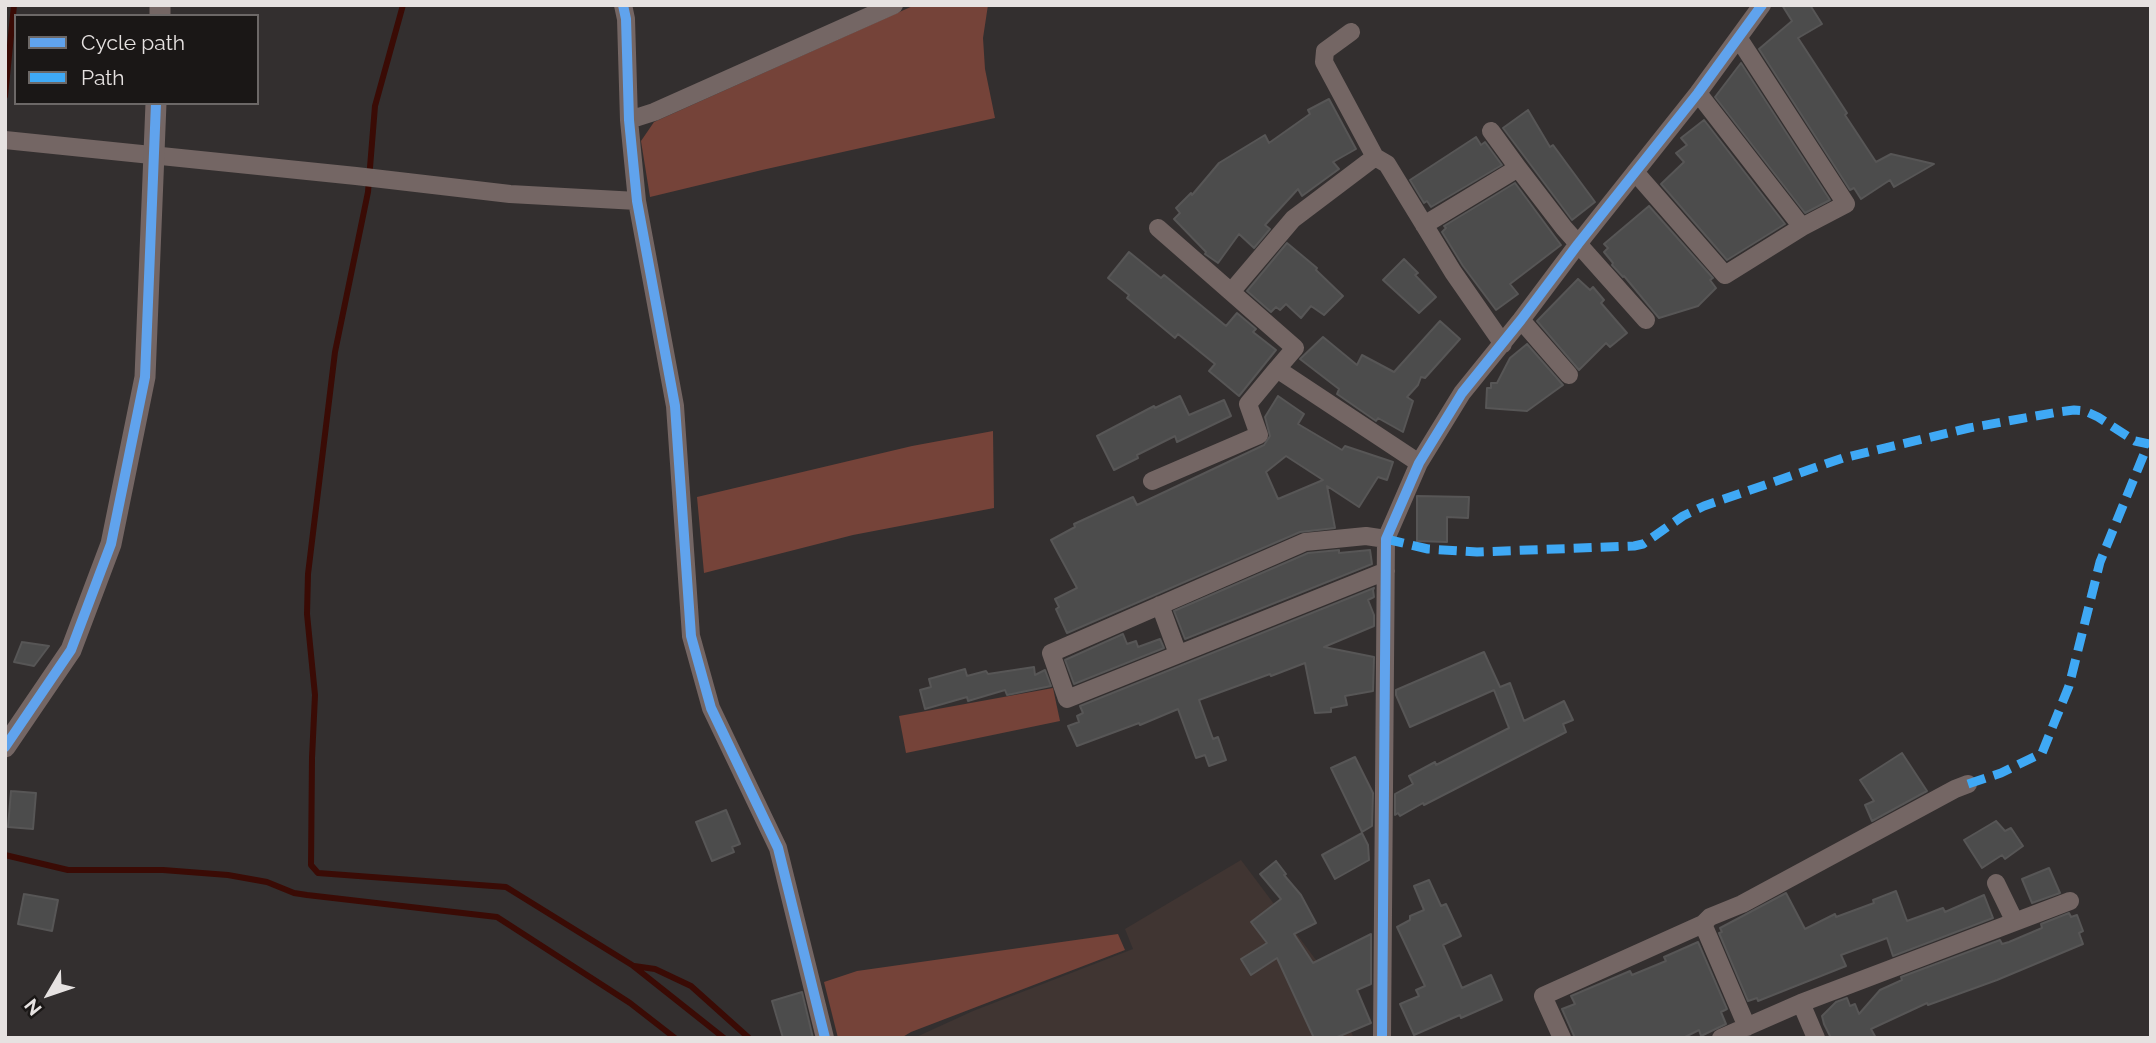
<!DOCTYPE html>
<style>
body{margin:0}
#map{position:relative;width:2156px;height:1043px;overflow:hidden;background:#332f2f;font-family:Raleway,sans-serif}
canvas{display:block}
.frame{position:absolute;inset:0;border:7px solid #e6e2e1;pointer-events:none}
.legend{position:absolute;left:14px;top:14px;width:245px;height:91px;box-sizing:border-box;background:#1a1716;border:2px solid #6c6867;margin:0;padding:9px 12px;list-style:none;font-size:21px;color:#e6e2e1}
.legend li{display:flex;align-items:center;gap:14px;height:35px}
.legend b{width:35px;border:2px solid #6c6867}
.north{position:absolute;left:14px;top:959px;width:70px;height:70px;-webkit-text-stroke:5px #1a1716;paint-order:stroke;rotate:231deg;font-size:19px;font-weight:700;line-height:28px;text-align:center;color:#e6e2e1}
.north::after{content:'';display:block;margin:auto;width:24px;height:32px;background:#e6e2e1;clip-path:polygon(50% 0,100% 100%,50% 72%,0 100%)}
</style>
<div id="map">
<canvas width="2156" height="1043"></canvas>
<div class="frame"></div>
<ul class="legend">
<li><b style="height:9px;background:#60a3ed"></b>Cycle path</li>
<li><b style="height:9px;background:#3fa9f5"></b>Path</li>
</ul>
<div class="north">N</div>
</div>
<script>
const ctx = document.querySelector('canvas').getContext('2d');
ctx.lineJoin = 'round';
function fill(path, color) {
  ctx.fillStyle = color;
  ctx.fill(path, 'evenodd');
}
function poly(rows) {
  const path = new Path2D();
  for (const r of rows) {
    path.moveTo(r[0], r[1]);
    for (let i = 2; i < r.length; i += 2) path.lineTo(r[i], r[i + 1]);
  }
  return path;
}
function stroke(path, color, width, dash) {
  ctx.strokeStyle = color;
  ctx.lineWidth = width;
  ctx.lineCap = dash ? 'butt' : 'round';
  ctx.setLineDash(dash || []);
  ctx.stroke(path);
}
const built = poly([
 [1241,860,1316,960,1354,1038,914,1038,973,1011,1133,949,1125,929]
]);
const green = poly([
 [915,5,988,5,983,38,985,69,995,118,762,170,650,197,641,141,654,122],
 [993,431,994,508,853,535,704,573,697,497,912,446],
 [1053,688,1060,721,906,753,899,716],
 [1118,934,1125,950,911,1032,901,1038,838,1038,824,982,857,971]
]);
const stream = poly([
 [403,5,375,106,368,192,335,352,308,574,307,614,315,695,312,758,311,865,318,873,506,887,632,965,724,1038],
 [5,96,14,5],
 [5,855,68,870,163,870,228,875,267,882,294,893,307,895,497,917,630,1003,675,1038],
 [634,966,655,969,691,986,749,1038]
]);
const building = poly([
 [1782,5,1810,5,1822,24,1798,38,1847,113,1845,115,1876,162,1891,154,1934,164,1894,187,1890,180,1861,199,1854,188,1850,190,1759,49,1792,21,1782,5],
 [1741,63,1830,200,1805,213,1715,97,1741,63],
 [1329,99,1356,149,1333,162,1339,169,1302,196,1298,189,1265,225,1270,229,1254,248,1239,234,1218,263,1205,254,1206,252,1174,219,1180,213,1176,208,1191,193,1192,195,1219,163,1265,135,1269,143,1310,114,1308,110,1329,99],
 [1528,110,1550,147,1553,145,1595,202,1572,220,1503,128,1528,110],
 [1704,120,1785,224,1727,260,1661,184,1684,162,1676,153,1687,145,1681,138,1704,120],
 [1476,137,1481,145,1485,142,1502,165,1431,207,1427,201,1424,203,1410,180,1476,137],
 [1515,183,1561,245,1510,284,1518,294,1496,310,1463,266,1442,232,1446,228,1444,226,1515,183],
 [1649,206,1713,278,1710,280,1716,288,1698,306,1659,318,1624,276,1623,277,1612,265,1613,263,1604,252,1608,248,1604,244,1649,206],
 [1287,243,1317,268,1316,270,1343,296,1324,315,1311,306,1301,318,1286,304,1280,310,1276,307,1271,312,1247,291,1287,243],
 [1129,252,1161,278,1164,275,1226,326,1237,313,1256,329,1253,332,1276,350,1239,396,1209,371,1215,364,1178,334,1175,338,1127,298,1129,295,1108,278,1129,252],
 [1404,259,1418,273,1415,275,1436,297,1419,313,1383,280,1404,259],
 [1578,279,1590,290,1593,287,1604,300,1601,303,1627,333,1610,347,1606,343,1579,370,1537,321,1578,279],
 [1440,321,1460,339,1425,378,1421,377,1418,385,1407,397,1413,401,1403,432,1378,418,1376,421,1337,394,1339,389,1300,359,1323,337,1357,365,1362,355,1394,372,1440,321],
 [1527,344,1563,385,1527,411,1486,408,1487,388,1491,388,1491,383,1497,383,1510,358,1527,344],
 [1180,396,1189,415,1224,400,1231,416,1177,442,1175,436,1137,455,1138,458,1114,470,1097,436,1154,406,1155,408,1180,396],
 [1278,396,1304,414,1298,424,1342,450,1345,446,1393,462,1387,480,1378,477,1359,507,1327,486,1335,528,1300,532,1067,633,1056,609,1059,607,1055,599,1077,588,1051,540,1075,527,1074,524,1133,497,1137,505,1264,445,1270,436,1265,417,1278,396],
 [1286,456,1323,480,1278,499,1266,472,1286,456],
 [1417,496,1469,497,1468,518,1447,517,1447,542,1417,541,1417,496],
 [1339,550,1339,553,1370,550,1372,564,1185,639,1174,611,1308,553,1339,550],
 [1374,588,1373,590,1374,597,1368,600,1374,615,1374,626,1324,647,1374,657,1373,691,1345,696,1347,705,1331,708,1331,712,1315,713,1305,663,1271,676,1270,674,1199,700,1213,739,1218,737,1226,760,1209,766,1205,755,1196,758,1178,709,1140,725,1139,723,1077,746,1068,726,1079,722,1077,716,1083,713,1080,706,1374,588],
 [1123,634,1127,644,1136,641,1138,647,1160,639,1164,648,1074,684,1065,660,1123,634],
 [22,642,49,646,34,666,14,662,22,642],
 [1484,652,1500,687,1510,683,1524,721,1564,701,1573,720,1563,724,1566,732,1424,805,1423,803,1400,816,1398,813,1395,815,1395,794,1413,784,1409,776,1435,762,1436,765,1509,728,1494,690,1410,727,1396,695,1396,690,1484,652],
 [1034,667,1035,675,1045,670,1051,686,1007,695,1005,690,968,701,967,697,925,709,920,690,931,687,929,679,965,669,967,676,986,671,988,674,1034,667],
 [1902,753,1927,791,1872,821,1865,805,1874,801,1860,780,1902,753],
 [1355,757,1373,793,1372,826,1362,832,1331,768,1355,757],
 [11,791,36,793,33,829,8,827,11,791],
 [726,810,740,844,732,847,734,852,712,861,696,822,726,810],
 [1996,821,2005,831,2011,828,2023,846,2005,859,2002,855,1982,868,1964,840,1996,821],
 [1362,833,1368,845,1369,860,1335,879,1322,855,1362,833],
 [1276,861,1286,874,1284,875,1301,895,1316,923,1294,934,1313,963,1371,934,1371,984,1357,990,1371,1023,1335,1038,1314,1038,1277,958,1251,975,1241,959,1267,943,1251,922,1281,899,1260,874,1276,861],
 [2049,868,2060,893,2032,903,2022,879,2049,868],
 [1429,880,1441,906,1446,904,1461,936,1443,945,1462,988,1491,975,1502,1000,1461,1018,1460,1015,1414,1035,1400,1004,1419,996,1416,990,1425,986,1397,927,1410,920,1410,916,1424,910,1414,886,1429,880],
 [1896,891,1907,921,1943,908,1945,912,1984,895,1993,918,1893,956,1887,938,1841,955,1846,966,1758,1001,1757,998,1748,1001,1719,933,1722,932,1720,928,1786,893,1805,929,1835,914,1836,917,1874,903,1873,900,1896,891],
 [24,894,58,900,52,931,18,924,24,894],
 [2069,913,2071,917,2077,915,2083,931,2079,933,2083,944,1997,980,1928,1005,1927,1003,1871,1029,1876,1038,1831,1038,1824,1024,1822,1016,1836,1002,1847,998,1850,1006,1855,1004,1859,1014,1880,990,1902,980,1901,977,2000,940,2002,944,2009,942,2042,928,2041,924,2069,913],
 [1698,942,1727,1009,1721,1012,1726,1024,1701,1036,1699,1030,1683,1038,1575,1038,1562,1009,1575,1004,1571,996,1630,971,1632,975,1666,961,1664,957,1698,942],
 [802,992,813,1038,783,1038,772,1001,802,992]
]);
const minor = poly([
 [623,5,626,19,629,120,637,201,675,406,691,636,711,708,778,848,825,1038],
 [1351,32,1325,51,1324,62,1375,157,1387,164,1453,272,1503,344],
 [1698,93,1802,227],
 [629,120,654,112,894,5],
 [1491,131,1518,168],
 [5,140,356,176,510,194,637,201],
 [1635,172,1725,275,1802,227,1846,204,1739,39],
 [1424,225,1518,168,1564,228,1646,320],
 [1158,228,1295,348,1277,369],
 [1231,292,1293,219,1375,157],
 [1521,320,1569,375],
 [1152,481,1259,435,1248,404,1277,369,1419,463],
 [1386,571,1067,699,1051,653,1305,542,1366,536,1386,539],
 [1160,605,1178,654],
 [1996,883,2015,922],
 [1703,924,1710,917,1742,904,1955,789,1968,784],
 [1801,1003,1816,1038],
 [1382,1038,1386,539,1419,463,1462,393,1521,320,1578,244,1698,93,1762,5],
 [1562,1038,1543,996,1703,924,1747,1027],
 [1721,1038,1801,1003,2070,901]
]);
const tertiary = poly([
 [160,16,160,5],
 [5,747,71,650,111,544,145,377,156,103]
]);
const quiet = poly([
 [1386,539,1428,549,1477,552,1634,546,1643,544,1683,516,1704,506,1843,458,1969,428,2058,412,2074,410,2085,411,2098,417,2135,441,2149,444],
 [1968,784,2001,773,2042,753,2069,686,2100,562,2144,454,2151,443]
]);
const cycleway = poly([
 [623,5,626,19,629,120,637,201,675,406,691,636,711,708,778,848,825,1038],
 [5,747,71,650,111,544,145,377,156,103],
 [1382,1038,1386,539,1419,463,1462,393,1521,320,1578,244,1698,93,1762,5]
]);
fill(built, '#403532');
fill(green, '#754339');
stroke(stream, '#3a0b05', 6);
fill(building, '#4c4c4c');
stroke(building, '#575656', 2);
stroke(minor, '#746664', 18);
stroke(tertiary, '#746664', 21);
stroke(quiet, '#3fa9f5', 9, [18, 9]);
stroke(cycleway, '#60a3ed', 10);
</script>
